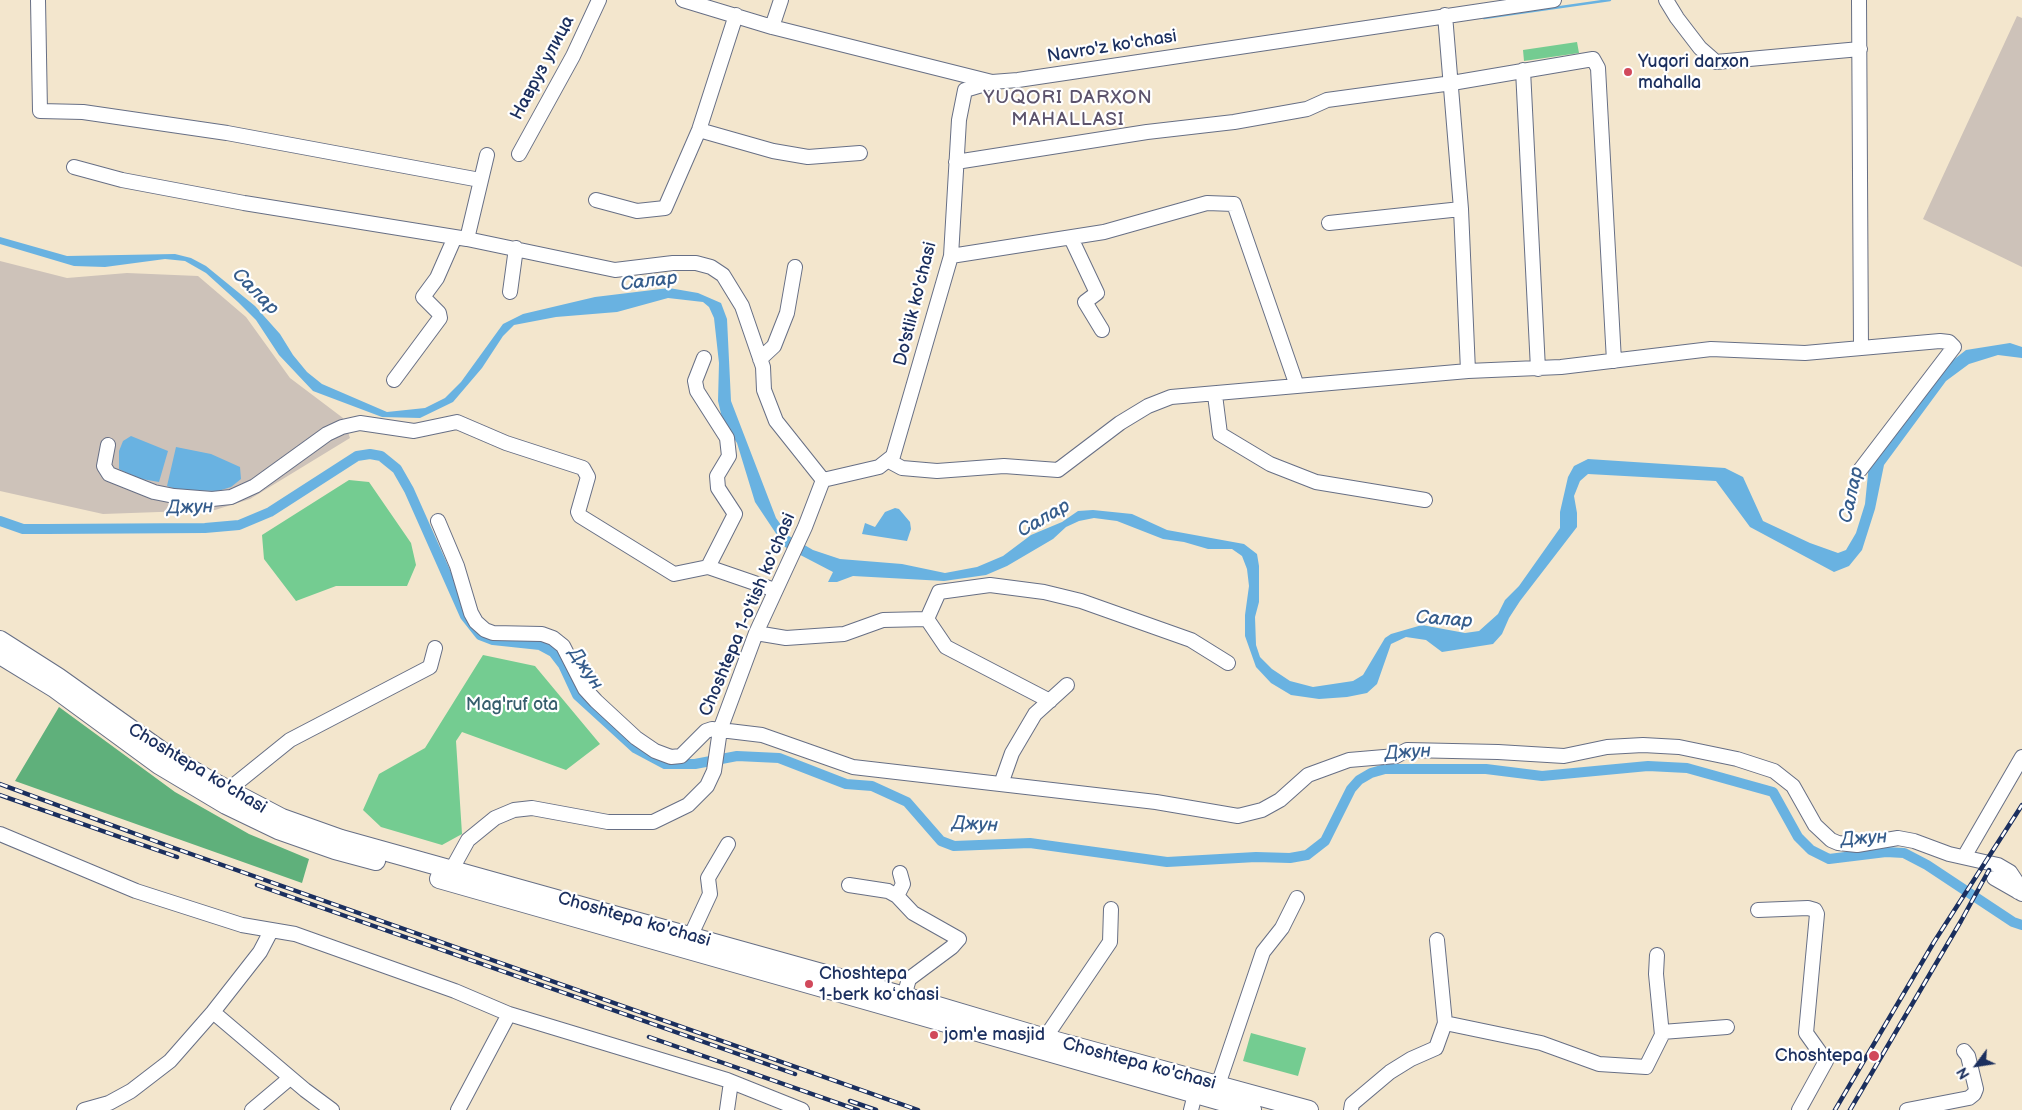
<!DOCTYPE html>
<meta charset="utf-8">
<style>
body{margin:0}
#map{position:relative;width:2022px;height:1110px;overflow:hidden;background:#f3e6cd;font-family:"Balsamiq Sans",sans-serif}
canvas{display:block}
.north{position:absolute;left:1952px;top:1040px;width:50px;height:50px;-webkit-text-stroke:4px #fff;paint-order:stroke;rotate:239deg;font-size:14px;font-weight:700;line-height:20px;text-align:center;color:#1b2f5e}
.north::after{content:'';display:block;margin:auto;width:18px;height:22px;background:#1b2f5e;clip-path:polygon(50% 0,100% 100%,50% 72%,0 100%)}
</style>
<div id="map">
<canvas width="2022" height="1110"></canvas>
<div class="north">N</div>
</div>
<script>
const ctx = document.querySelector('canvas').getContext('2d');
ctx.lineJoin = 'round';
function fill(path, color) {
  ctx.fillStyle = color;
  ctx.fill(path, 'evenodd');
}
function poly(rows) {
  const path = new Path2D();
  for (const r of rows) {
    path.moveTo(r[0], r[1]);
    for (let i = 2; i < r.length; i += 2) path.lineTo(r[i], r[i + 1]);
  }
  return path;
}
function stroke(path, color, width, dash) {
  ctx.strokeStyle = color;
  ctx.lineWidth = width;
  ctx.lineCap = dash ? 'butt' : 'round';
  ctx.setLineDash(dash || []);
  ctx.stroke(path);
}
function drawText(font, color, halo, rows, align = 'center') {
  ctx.font = font + ' "Balsamiq Sans",sans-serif';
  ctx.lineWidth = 4.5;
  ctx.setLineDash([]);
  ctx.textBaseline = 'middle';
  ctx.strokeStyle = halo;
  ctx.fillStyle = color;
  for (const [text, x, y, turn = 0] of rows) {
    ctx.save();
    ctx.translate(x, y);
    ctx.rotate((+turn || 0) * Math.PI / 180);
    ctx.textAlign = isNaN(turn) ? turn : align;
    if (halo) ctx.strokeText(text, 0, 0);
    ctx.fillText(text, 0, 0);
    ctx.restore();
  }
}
const industrial = poly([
 [2017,16,2022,18,2022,267,1923,219],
 [0,261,67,278,127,273,198,276,246,317,290,378,343,418,350,438,250,499,215,510,103,514,0,491]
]);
const green = poly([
 [1577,42,1579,53,1524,61,1523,50],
 [349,480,369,482,411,543,416,565,407,586,336,586,296,601,264,559,262,535],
 [483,655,535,666,600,744,566,770,462,732,456,741,462,834,442,845,381,827,363,810,379,774,425,748],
 [1251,1033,1306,1048,1298,1076,1243,1061]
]);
const forest = poly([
 [59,707,175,792,249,834,309,859,302,883,15,781]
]);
const water = poly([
 [0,237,67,256,175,254,191,258,206,266,255,306,280,334,293,355,307,372,322,384,387,412,425,408,445,398,461,382,503,324,523,314,595,297,669,288,698,293,721,303,727,319,731,401,776,518,789,536,813,550,840,559,902,564,945,573,977,567,1003,556,1031,535,1062,522,1078,511,1093,510,1132,514,1167,530,1244,544,1257,554,1259,566,1259,602,1255,617,1256,645,1260,657,1272,669,1290,681,1313,687,1353,681,1363,675,1385,638,1391,634,1422,625,1465,633,1479,631,1498,614,1505,600,1519,586,1560,528,1560,512,1568,477,1574,466,1588,459,1725,468,1743,477,1763,521,1810,543,1838,553,1846,550,1856,533,1865,504,1869,464,1938,372,1966,350,2010,343,2022,347,2022,358,1998,355,1969,364,1946,381,1884,465,1875,509,1862,550,1849,566,1834,572,1750,527,1716,481,1588,474,1580,481,1574,496,1577,513,1577,527,1520,601,1509,618,1502,634,1493,644,1442,652,1426,640,1406,637,1391,644,1377,684,1367,693,1347,697,1319,699,1291,695,1271,683,1256,667,1245,636,1245,615,1249,586,1247,569,1242,556,1232,549,1208,549,1184,542,1163,539,1117,521,1094,518,1079,521,1066,527,1053,539,1007,566,986,575,944,581,853,576,837,582,828,582,833,572,785,547,755,502,737,443,723,422,718,401,719,363,714,318,709,307,703,302,668,298,617,312,556,317,514,325,503,336,482,368,453,402,420,418,382,417,313,391,279,355,256,320,238,302,206,273,185,261,165,259,105,267,74,266,0,244],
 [131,436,168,451,159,482,136,478,119,469,119,451,123,441],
 [176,447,211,454,240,467,241,479,231,487,218,491,179,490,167,486],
 [895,508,899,509,910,522,911,529,907,541,862,534,865,523,875,527,885,512]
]);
const stream = poly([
 [1484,18,1610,0]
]);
const canal = poly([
 [0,521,23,529,46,529,205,528,239,525,270,512,357,456,370,454,381,456,397,469,409,490,465,616,480,635,493,640,540,645,553,652,563,665,577,695,635,748,665,764,695,764,737,756,779,758,846,784,872,786,907,802,941,841,954,846,1030,843,1167,862,1256,857,1290,858,1307,855,1325,841,1351,789,1359,780,1371,773,1385,769,1486,769,1542,776,1648,766,1687,768,1773,792,1798,837,1811,850,1829,859,1886,852,1904,853,1927,865,2013,922,2022,925]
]);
const minor = poly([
 [38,0,40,111,83,112,227,133,480,180],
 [683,0,772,27,992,82,1018,80,1554,0],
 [1666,0,1677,18,1700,48,1716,62,1860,49],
 [1859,0,1861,348],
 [1445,15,1461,209,1468,371],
 [772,27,781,0],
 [1523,70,1538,369],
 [699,130,773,151,808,157,860,153],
 [519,154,573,56,599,0],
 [956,162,1147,132,1234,122,1307,109,1327,100,1452,83,1593,59,1598,68,1614,361],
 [74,167,122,180,244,203,467,239,615,270,673,263,696,263,711,267,723,275,742,306,763,367,764,390,776,421,823,480],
 [596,200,637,211,665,208,699,130,736,15],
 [1329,223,1461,209],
 [1071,238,1097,293,1085,302,1102,330],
 [467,239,487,155],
 [951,256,1104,232,1207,203,1234,204,1297,386],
 [510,292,516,248],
 [704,358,695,381,697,391,727,438,729,456,717,476,718,488,735,514,708,567],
 [760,359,774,346,787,313,795,267],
 [394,380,440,318,439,313,423,297,437,278,455,237],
 [1215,395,1220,434,1270,464,1316,482,1425,500],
 [108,445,104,466,109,474,154,492,174,496,212,499,231,497,255,486,327,434,342,427,360,423,414,431,457,422,506,443,583,468,588,477,578,512,580,516,674,574,708,567,775,590],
 [889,461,902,468,937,471,1004,466,1058,470,1120,423,1148,406,1171,397,1468,371,1561,367,1711,349,1805,353,1940,341,1949,342,1954,347,1860,470],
 [823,480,879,467,893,456,951,256,959,120,965,90,992,82],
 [438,521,457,566,471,613,476,622,485,630,493,633,542,634,553,638,563,646,585,689,596,701,636,738,655,751,671,757,681,756,706,731,712,729,762,735,853,767,1156,802,1238,816,1262,810,1280,800,1308,775,1349,760,1396,756,1407,750,1498,752,1564,756,1607,747,1643,745,1679,747,1737,759,1774,771,1793,786,1815,825,1831,840,1838,843,1857,845,1898,838,1914,841,1949,854,1998,865,2010,872,2016,881,2018,892],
 [927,619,939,592,990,585,1044,592,1081,601,1191,640,1228,663],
 [927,619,946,647,1050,701],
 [756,633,786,638,844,634,883,620,927,619],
 [1001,784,1012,753,1035,714,1067,685],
 [228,790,290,740,430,667,435,648],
 [0,834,136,891,242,925,295,934,455,991,509,1014,727,1080,802,1110],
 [1964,857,2022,757],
 [447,878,468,840,495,818,514,810,532,808,608,822,653,822,688,805,707,786,714,771,720,730,756,633,805,527,823,480],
 [1994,878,2022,894],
 [849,885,888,891,897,896,913,913,959,939,952,947,909,979,904,996],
 [897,896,903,884,900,873],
 [1758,910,1808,908,1815,910,1817,914,1806,1033,1826,1061,1799,1110],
 [691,935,710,894,708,878,728,844],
 [213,1012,305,1090,332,1110],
 [1445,1023,1541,1043,1599,1064,1646,1067,1662,1035,1656,974,1657,955],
 [1662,1032,1727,1027],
 [1049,1039,1049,1032,1110,942,1111,909],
 [1218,1085,1263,952,1282,928,1297,898],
 [84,1110,109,1103,131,1091,170,1061,213,1012,260,952,271,931],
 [252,1110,290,1078],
 [458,1110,509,1014],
 [727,1110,731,1082],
 [1191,1110,1195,1094],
 [1351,1110,1352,1104,1390,1072,1411,1059,1436,1048,1445,1023,1437,940],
 [1907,1110,1969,1098,1974,1094,1976,1089,1968,1056,1964,1051]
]);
const major = poly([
 [0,640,58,677,166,754,206,778,282,818,341,839,904,996,1049,1039,1309,1110],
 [0,655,54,688,159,765,226,805,278,830,335,850,376,861],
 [439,879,1252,1110]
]);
const rail = poly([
 [0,784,174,848,918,1110],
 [0,795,177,857],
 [257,885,795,1074],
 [649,1037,858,1110],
 [850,1101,876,1110],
 [1835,1110,1934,942,2022,805],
 [1850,1110,1961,921,1989,870]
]);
const markers = [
 [1628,72,5,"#d1495b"],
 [809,984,5,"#d1495b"],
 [934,1035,5,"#d1495b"],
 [1874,1056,6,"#d1495b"]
];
const streetNames = [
 ["Navro'z ko'chasi",1112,47,-9],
 ["Навруз улица",543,68,-62],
 ["Do'stlik ko'chasi",916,304,-76],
 ["Choshtepa 1-o'tish ko'chasi",748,615,-67],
 ["Choshtepa ko'chasi",197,769,31],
 ["Choshtepa ko'chasi",634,920,16],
 ["Choshtepa ko'chasi",1139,1064,15]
];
const poiNames = [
 ["Yuqori darxon",1638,62],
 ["mahalla",1638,83],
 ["Choshtepa",819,974],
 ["1-berk koʻchasi",819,995],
 ["jom'e masjid",944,1035],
 ["Choshtepa",1863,1056,"right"]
];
const parkNames = [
 ["Mag'ruf ota",512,705]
];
const neighbourhoodNames = [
 ["YUQORI DARXON",1068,98],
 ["MAHALLASI",1068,120]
];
const waterNames = [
 ["Салар",649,282,-7],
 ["Салар",255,292,45],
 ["Салар",1852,495,-78],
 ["Джун",190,508,-1],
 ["Салар",1044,519,-30],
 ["Салар",1444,620,4],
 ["Джун",585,669,56],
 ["Джун",1408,753,-3],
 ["Джун",975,825,3],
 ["Джун",1864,839,-4]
];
fill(industrial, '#cdc2b9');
fill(green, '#74cc91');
fill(forest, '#5fb07b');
fill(water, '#69b2e1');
stroke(stream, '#69b2e1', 2.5);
stroke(canal, '#69b2e1', 10);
stroke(minor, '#676f85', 16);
stroke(major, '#676f85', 20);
stroke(minor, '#fff', 14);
stroke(major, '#fff', 18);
stroke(rail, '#1b2f5e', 4.5);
stroke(rail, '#fff', 2.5, [8]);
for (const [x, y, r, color] of markers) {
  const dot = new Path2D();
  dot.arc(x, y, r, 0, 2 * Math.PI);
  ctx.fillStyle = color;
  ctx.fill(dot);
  stroke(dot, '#fff', 2);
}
drawText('18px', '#1b2f5e', '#fff', streetNames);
drawText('18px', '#1b2f5e', '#fff', poiNames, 'left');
drawText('18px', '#365e6d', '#fff', parkNames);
ctx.letterSpacing = '1px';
drawText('19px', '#5c536c', '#fff', neighbourhoodNames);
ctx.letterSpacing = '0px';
drawText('italic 19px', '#365d8c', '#fff', waterNames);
</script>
